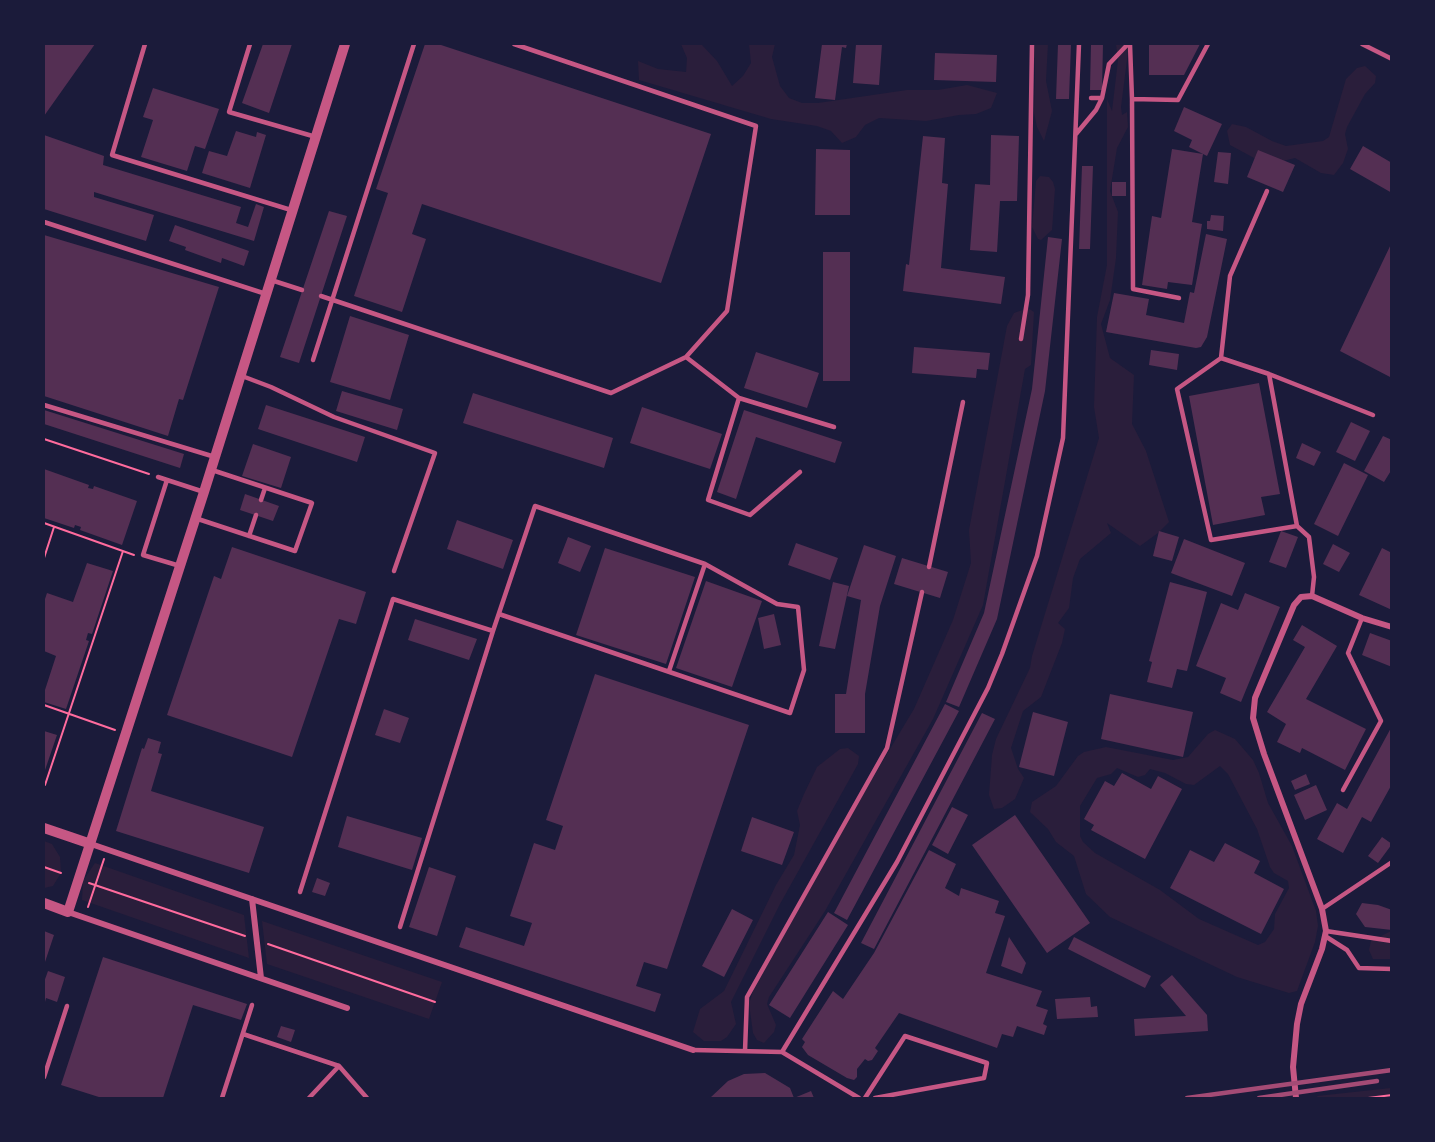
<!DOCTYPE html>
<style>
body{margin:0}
#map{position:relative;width:1435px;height:1142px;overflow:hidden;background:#1b1b3a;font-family:"Roboto Serif",serif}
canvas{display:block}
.frame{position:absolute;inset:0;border:45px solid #1b1b3a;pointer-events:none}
</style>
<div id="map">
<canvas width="1435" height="1142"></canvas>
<div class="frame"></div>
</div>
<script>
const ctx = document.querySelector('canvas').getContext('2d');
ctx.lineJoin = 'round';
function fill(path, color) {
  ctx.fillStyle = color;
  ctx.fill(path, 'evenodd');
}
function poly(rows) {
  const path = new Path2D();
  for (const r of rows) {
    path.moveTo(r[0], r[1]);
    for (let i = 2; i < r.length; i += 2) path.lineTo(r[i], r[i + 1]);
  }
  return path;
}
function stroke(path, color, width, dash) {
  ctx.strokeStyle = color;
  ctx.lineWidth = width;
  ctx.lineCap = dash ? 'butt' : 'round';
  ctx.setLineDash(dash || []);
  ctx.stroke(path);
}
const green = poly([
 [681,44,701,44,717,61,732,86,743,76,751,63,749,44,775,44,772,57,780,86,789,98,802,103,818,103,907,90,938,90,967,85,997,93,991,108,976,114,959,115,926,121,879,118,865,125,856,137,842,143,831,131,817,126,771,119,639,80,638,61,658,69,686,72,687,58],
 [1033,44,1048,44,1046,81,1052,111,1044,141,1037,127,1034,113,1035,72],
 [1116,44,1129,44,1121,107,1122,115,1127,112,1128,127,1117,148,1110,191,1118,212,1116,258,1110,300,1101,324,1110,358,1134,375,1132,424,1146,451,1169,522,1158,533,1140,546,1107,523,1111,533,1080,559,1073,578,1069,608,1058,623,1065,629,1062,643,1041,697,1023,711,1011,748,1018,769,1024,778,1015,799,1002,808,994,809,989,795,992,755,996,739,1030,668,1032,656,1099,438,1094,407,1097,317,1107,265,1107,99,1112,111,1118,60],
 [1365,66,1376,76,1375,83,1365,94,1347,127,1345,134,1348,149,1343,163,1334,175,1321,173,1295,158,1267,165,1230,145,1227,131,1232,124,1246,127,1272,141,1286,146,1323,141,1329,137,1346,79,1357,68],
 [1040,176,1049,177,1053,182,1055,189,1052,230,1041,240,1038,239,1032,227,1036,181],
 [1028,308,1034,312,1031,365,1025,369,983,605,933,719,825,911,769,997,767,1004,776,1025,774,1032,764,1043,757,1040,753,1033,749,1004,753,991,860,799,914,709,953,620,971,563,969,530,1007,326,1014,313],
 [1215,730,1235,739,1253,760,1259,773,1268,803,1292,846,1316,911,1318,926,1315,942,1297,991,1289,993,1237,977,1110,917,1086,894,1074,856,1056,842,1048,829,1030,812,1032,802,1056,786,1078,756,1084,752,1106,747,1173,760,1188,757,1208,734],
 [1220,766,1228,774,1257,829,1270,867,1274,873,1288,881,1289,888,1275,914,1274,929,1265,942,1258,945,1199,919,1160,890,1095,853,1083,842,1080,836,1080,806,1097,778,1111,774,1117,768,1138,777,1145,775,1150,769,1165,773,1186,784,1194,785],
 [848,748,859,756,858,764,780,904,731,1002,736,1024,727,1037,721,1041,704,1041,693,1032,700,1009,724,991,776,885,794,855,800,825,797,811,804,794,817,767,840,749],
 [44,841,52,844,60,857,61,873,53,886,44,888],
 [95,863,244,915,249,958,82,900,83,881],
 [262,921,442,982,429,1019,267,964],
 [1391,931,1391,959,1373,959,1369,950,1371,941],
 [1391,1088,1391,1098,1318,1098,1317,1096]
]);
const building = poly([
 [44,44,95,44,44,116],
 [263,44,292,44,269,113,242,103],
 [425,44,438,44,711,134,661,283,422,204,412,234,426,239,402,312,354,296,388,193,376,189],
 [822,44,847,44,846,48,842,47,835,100,815,98],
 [856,44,882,44,879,85,853,83],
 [1058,44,1071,44,1069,99,1056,99],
 [1091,44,1103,44,1102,90,1090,90],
 [1149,44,1200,44,1184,75,1149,75],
 [935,53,997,55,996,82,934,80],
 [153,88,219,109,205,149,195,146,187,171,141,157,153,120,143,117],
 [1184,107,1222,124,1207,156,1203,154,1192,222,1202,224,1192,285,1168,282,1167,289,1142,285,1152,216,1161,218,1172,149,1203,154,1189,147,1192,140,1174,131],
 [236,131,256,137,257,132,266,135,250,188,202,173,209,151,227,156],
 [44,135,104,156,103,165,241,207,236,223,248,227,256,204,264,207,254,241,94,192,94,197,154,215,146,241,44,209],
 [991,135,1019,136,1017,201,1000,201,997,252,970,250,975,184,990,185],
 [923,136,945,138,942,183,948,184,941,268,1005,277,1001,304,903,291,906,264,909,265],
 [1363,146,1392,163,1392,193,1350,169],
 [816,149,850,150,850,215,815,215],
 [1258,150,1295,165,1283,192,1247,177],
 [1218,152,1231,153,1228,184,1214,182],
 [1082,166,1093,166,1090,249,1079,249],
 [1112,182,1126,182,1126,196,1112,196],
 [329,211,347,216,299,363,280,357],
 [1211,215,1224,216,1223,231,1207,229,1207,221,1210,221],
 [175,225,249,251,244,266,222,258,221,263,185,250,186,247,169,241],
 [1206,234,1227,239,1207,337,1201,347,1196,348,1106,332,1114,293,1149,299,1146,315,1184,323,1190,292,1194,293],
 [44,235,219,287,183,400,179,399,168,436,44,396],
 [1048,237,1062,239,1045,391,997,619,959,707,946,702,984,613,1032,389],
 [1392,242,1392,378,1340,351],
 [823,252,850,252,850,381,823,381],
 [350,316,409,335,390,400,330,382],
 [914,347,990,353,988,370,977,369,976,378,912,373],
 [1151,350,1179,354,1177,370,1149,365],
 [756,352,819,373,807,408,744,388],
 [1259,383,1280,494,1261,497,1265,515,1213,525,1189,396],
 [342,391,403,409,397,430,336,411],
 [473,393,613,438,604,468,463,423],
 [266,405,365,437,357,462,258,429],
 [642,407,722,434,710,469,630,443],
 [44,410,184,454,180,468,44,424],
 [744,410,842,442,835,463,756,437,736,499,717,492],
 [1351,422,1370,431,1355,461,1336,452],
 [1383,436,1392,440,1392,469,1384,482,1364,471],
 [1302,443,1321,452,1314,466,1296,458],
 [253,444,291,457,281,488,242,476],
 [1344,463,1368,475,1338,536,1314,524],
 [44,469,89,485,88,488,93,489,94,486,137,501,122,545,80,530,81,527,75,525,74,528,44,518],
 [245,494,279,506,273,521,240,510],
 [457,520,513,540,503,569,447,549],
 [1159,531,1179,537,1172,561,1153,556],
 [1281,531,1298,537,1286,568,1269,562],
 [568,537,591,546,580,572,558,563],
 [1184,539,1245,563,1232,596,1171,573],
 [796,543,838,558,830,580,788,565],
 [1333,544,1350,553,1339,572,1323,564],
 [864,545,896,556,880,606,865,694,865,733,835,733,835,694,846,694,861,600,847,596],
 [232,547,366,592,356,624,339,619,292,757,167,715,214,576,221,579],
 [605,548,695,577,666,664,576,635],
 [1382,548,1392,553,1392,610,1359,595],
 [902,558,948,572,940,598,894,584],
 [87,563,113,571,92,634,88,633,86,640,89,641,66,709,44,702,44,693,56,656,44,651,44,602,47,593,73,602],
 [706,581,762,601,732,687,676,668],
 [833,582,849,586,835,649,819,646],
 [1170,582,1207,592,1187,671,1177,669,1172,688,1147,682,1152,662,1149,661],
 [1245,593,1280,607,1241,702,1220,693,1226,678,1196,666,1221,603,1238,610],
 [774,614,781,645,764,649,758,618],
 [415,619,477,639,469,660,408,640],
 [1302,625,1337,646,1306,699,1366,729,1345,770,1302,748,1300,753,1277,742,1286,724,1267,712,1305,647,1293,640],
 [1370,633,1392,641,1392,667,1362,655],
 [595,674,749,725,667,969,644,962,636,986,661,994,655,1012,459,947,466,927,524,946,532,923,510,916,534,843,555,850,563,826,546,820],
 [1110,694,1193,712,1183,757,1101,739],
 [945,704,959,711,847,920,834,913],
 [384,709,409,718,400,743,375,735],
 [1033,712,1068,722,1054,776,1019,767],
 [982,713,995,719,874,949,861,943],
 [1392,726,1392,784,1371,822,1362,817,1343,853,1317,839,1337,803,1347,809],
 [44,731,57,735,44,773],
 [148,738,161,742,158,753,162,754,151,791,264,827,249,873,116,831,142,748,144,749],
 [1122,773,1151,789,1158,776,1182,789,1145,859,1091,830,1094,825,1084,819,1105,781,1114,786],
 [1306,774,1310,784,1295,790,1291,781],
 [1316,785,1327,810,1305,820,1294,795],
 [952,807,968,815,948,854,932,845],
 [1015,815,1090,923,1047,953,972,845],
 [347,816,422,838,412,870,338,847],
 [752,817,794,832,782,865,741,851],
 [1382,837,1392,844,1378,863,1368,856],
 [1225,843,1260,861,1254,873,1284,889,1261,934,1170,888,1190,850,1214,862],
 [929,850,956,864,945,888,959,896,961,888,999,901,995,913,1005,916,986,973,1042,991,1036,1006,1048,1010,1043,1024,1047,1026,1044,1035,1017,1026,1013,1037,1002,1034,997,1048,899,1013,875,1048,878,1051,872,1060,868,1061,865,1059,857,1069,857,1077,854,1080,847,1078,808,1055,802,1047,805,1042,802,1039,833,991,843,999,874,953],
 [429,867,456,876,437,936,409,927],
 [317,878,330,883,325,896,312,892],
 [1362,903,1378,905,1392,910,1392,930,1365,927,1356,914],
 [732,909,753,920,724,977,702,966],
 [828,912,848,925,790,1018,769,1005],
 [44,931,54,935,44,965],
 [1009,937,1026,963,1022,974,1001,966],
 [1074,937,1151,976,1145,988,1068,949],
 [103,957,247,1004,241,1020,193,1005,163,1098,102,1098,61,1085],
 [48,971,65,977,57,1002,46,998,44,1006,44,982],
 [1172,975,1207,1015,1208,1031,1135,1036,1134,1019,1186,1016,1160,985],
 [1090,997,1091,1007,1097,1006,1098,1017,1057,1019,1055,999],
 [281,1026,295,1030,291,1042,277,1037],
 [765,1073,790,1088,794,1098,811,1091,814,1098,710,1098,728,1081,744,1074]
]);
const path = poly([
 [44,439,149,474],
 [44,523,134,555],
 [44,558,54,527],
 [44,705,115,730],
 [44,785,45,785,123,551],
 [44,867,61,873],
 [89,883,245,936],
 [88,907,104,859],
 [268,944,435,1002],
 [1368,1098,1392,1095]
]);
const service = poly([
 [145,44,112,155,291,210],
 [250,44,229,112,316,137],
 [1130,44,1132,99],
 [1362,44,1392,59],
 [1091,98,1102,98,1109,64,1128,44],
 [1076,134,1096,110,1102,98],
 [1267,191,1230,276,1221,358,1269,374,1373,415],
 [44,222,266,294],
 [271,280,302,290],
 [321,296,611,393,686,357,727,311,756,126,514,44],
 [1179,298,1133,289,1132,99,1178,100,1208,44],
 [1021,339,1028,295,1032,44],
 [686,357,739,398,708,500,750,515,800,472],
 [1221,358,1177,389,1211,540,1297,526],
 [313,360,414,44],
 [1269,374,1297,526,1309,537,1314,577,1312,596],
 [242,376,271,387,334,417,435,453,394,571],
 [739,398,834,427],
 [44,405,215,457],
 [158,477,204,492],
 [167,480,143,555,180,566],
 [261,500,265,488],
 [195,518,295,551,312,503,212,470],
 [249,536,256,515],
 [929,567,963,402],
 [499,614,790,713,804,670,798,607,777,604,705,564],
 [493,631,535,506,705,564,669,671],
 [1343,790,1381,721,1348,653,1362,618],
 [300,892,393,599,493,631,400,927],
 [1322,909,1392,862],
 [1326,931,1392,941],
 [1325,936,1347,950,1359,968,1392,969],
 [243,1034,339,1066,367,1098],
 [693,1050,782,1052,897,862,988,688,1002,654,1037,556,1063,438,1079,44],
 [745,1051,747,997,887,748,922,592],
 [782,1052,859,1098],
 [44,1077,67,1006],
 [222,1098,252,1005],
 [309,1098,339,1066],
 [865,1098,905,1036,987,1063,984,1078,875,1098]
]);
const minor = poly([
 [91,844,693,1050],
 [252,899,261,978],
 [68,912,347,1008],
 [1296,1098,1293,1067,1297,1024,1301,1004,1322,949,1326,931,1322,909,1264,754,1253,718,1255,698,1294,605,1301,597,1312,596,1362,618,1392,627]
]);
const tertiary = poly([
 [44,828,91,844],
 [44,903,68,912,204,492,345,44]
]);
const rail = poly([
 [1187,1098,1392,1070],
 [1259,1098,1377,1081]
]);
fill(green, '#2a1e3b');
fill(building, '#542f53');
stroke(path, '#ff6b9d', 2);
stroke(service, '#c65784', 4.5);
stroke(minor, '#c65784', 6);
stroke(tertiary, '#c65784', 10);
stroke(rail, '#a44b75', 4.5);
</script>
